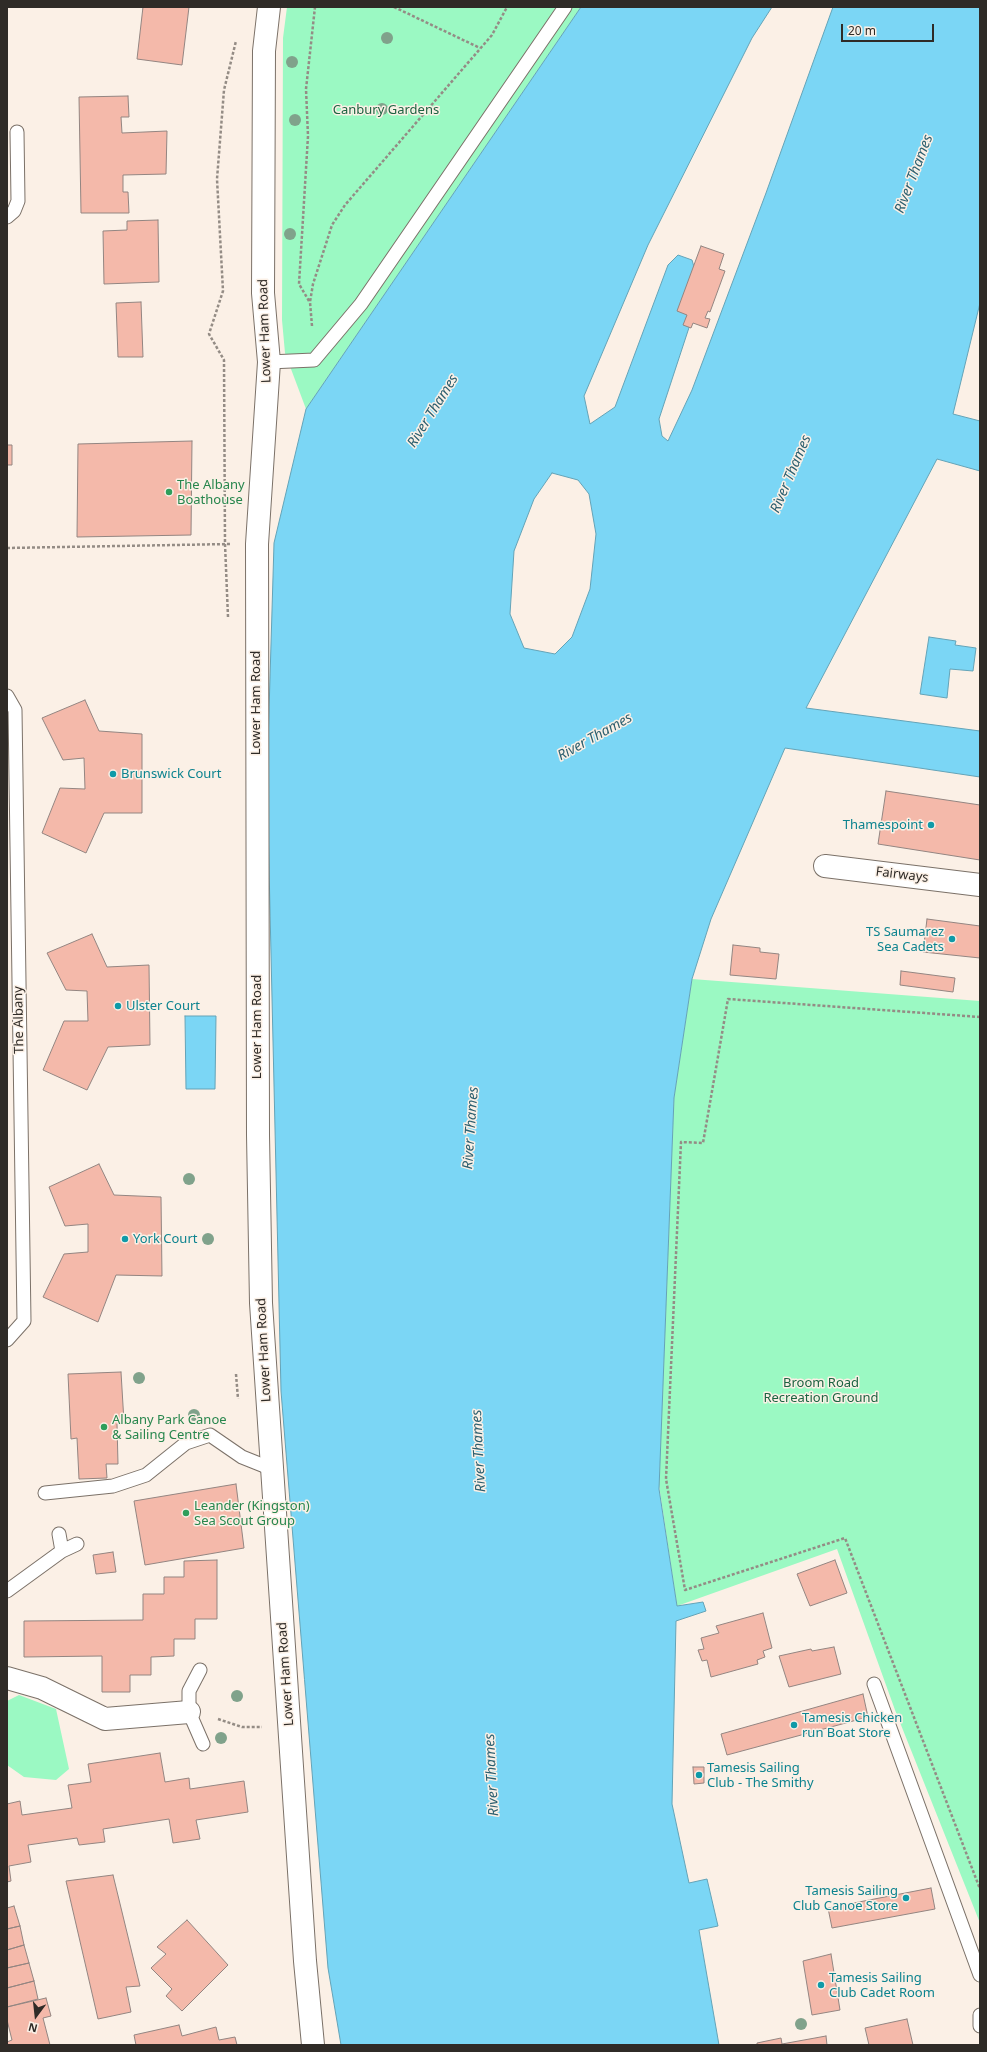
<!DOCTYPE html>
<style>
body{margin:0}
#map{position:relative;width:987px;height:2052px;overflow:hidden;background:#fbf0e6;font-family:"Noto Sans",sans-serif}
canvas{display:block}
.frame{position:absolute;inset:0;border:8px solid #2f2b27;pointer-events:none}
.north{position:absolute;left:16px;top:1996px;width:40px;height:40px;-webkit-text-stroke:3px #fbf0e6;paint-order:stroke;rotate:195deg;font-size:11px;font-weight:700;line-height:16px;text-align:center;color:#2f2b27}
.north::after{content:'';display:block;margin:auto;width:14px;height:18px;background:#2f2b27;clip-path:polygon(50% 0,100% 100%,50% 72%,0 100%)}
.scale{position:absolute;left:841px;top:24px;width:93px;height:18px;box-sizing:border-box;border:2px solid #2f2b27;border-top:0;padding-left:5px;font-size:12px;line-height:14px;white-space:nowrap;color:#2f2b27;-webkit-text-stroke:3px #fbf0e6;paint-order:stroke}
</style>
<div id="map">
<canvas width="987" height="2052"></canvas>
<div class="frame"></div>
<div class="north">N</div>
<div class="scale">20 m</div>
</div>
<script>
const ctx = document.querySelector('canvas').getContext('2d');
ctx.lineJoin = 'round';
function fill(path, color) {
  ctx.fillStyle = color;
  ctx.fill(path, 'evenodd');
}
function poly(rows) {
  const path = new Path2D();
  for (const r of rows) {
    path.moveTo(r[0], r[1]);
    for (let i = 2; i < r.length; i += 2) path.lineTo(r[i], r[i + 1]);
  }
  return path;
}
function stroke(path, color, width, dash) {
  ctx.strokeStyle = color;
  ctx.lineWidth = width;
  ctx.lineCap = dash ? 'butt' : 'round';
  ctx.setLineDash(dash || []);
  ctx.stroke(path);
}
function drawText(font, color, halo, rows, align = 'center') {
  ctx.font = font + ' "Noto Sans",sans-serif';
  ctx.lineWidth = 3;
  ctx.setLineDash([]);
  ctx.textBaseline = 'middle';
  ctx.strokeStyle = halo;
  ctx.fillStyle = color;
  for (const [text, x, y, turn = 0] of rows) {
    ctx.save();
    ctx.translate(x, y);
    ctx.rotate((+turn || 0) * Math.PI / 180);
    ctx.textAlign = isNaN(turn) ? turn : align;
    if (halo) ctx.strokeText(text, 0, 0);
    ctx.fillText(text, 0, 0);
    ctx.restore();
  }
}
const green = poly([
 [287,7,581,7,306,409,285,353,282,320,283,38],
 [692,979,980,1001,980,1923,895,1710,837,1549,677,1606,659,1485,674,1098],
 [19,1695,56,1709,69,1769,56,1780,24,1777,7,1765,7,1701]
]);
const water = poly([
 [581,7,772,7,752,38,648,245,584,396,590,424,615,407,668,265,678,255,692,260,701,291,659,419,662,436,668,441,692,390,766,193,833,7,980,7,980,303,953,414,980,421,980,471,937,459,806,708,980,731,980,777,785,748,711,919,692,979,674,1098,659,1489,677,1606,703,1602,706,1611,676,1621,672,1804,689,1883,707,1879,718,1926,699,1930,719,2045,341,2045,328,1968,281,1391,267,779,274,543,306,409,581,7],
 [552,473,578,480,589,494,596,534,590,589,572,637,555,654,524,648,510,614,514,551,534,499,552,473],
 [929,637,956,641,955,645,976,648,973,671,950,669,947,698,920,694,929,637],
 [185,1016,216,1016,215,1089,186,1089,185,1016]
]);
const building = poly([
 [143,7,189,7,182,65,137,59,143,7],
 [128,96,129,117,121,117,122,133,167,131,166,174,123,175,123,192,128,192,129,213,81,213,79,97,128,96],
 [158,220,159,282,104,284,103,231,127,230,127,221,158,220],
 [701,246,724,254,719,269,725,271,710,312,708,311,705,318,710,319,707,328,693,323,691,328,683,325,687,315,677,311,701,246],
 [141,302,143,357,118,357,116,303,141,302],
 [192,441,191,535,77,537,78,444,192,441],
 [7,445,12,445,12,465,7,465,7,445],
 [85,700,99,731,142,734,142,813,104,813,86,853,42,833,60,788,85,789,84,758,63,760,42,718,85,700],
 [886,791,980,805,980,860,878,844,886,791],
 [927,919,980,926,980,958,923,952,927,919],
 [92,934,107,967,149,965,150,1045,108,1047,87,1090,43,1070,64,1021,88,1021,87,991,66,990,47,953,92,934],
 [733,945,760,948,760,952,779,954,776,979,730,975,733,945],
 [901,971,955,978,953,992,900,985,901,971],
 [99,1164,114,1195,161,1197,162,1276,116,1275,98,1322,43,1297,64,1254,88,1252,88,1224,65,1226,49,1187,99,1164],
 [121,1372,124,1422,117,1424,118,1464,106,1464,107,1478,79,1479,77,1438,71,1439,68,1374,121,1372],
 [236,1484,244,1548,145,1565,134,1501,236,1484],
 [113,1552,116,1572,96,1574,93,1555,113,1552],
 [217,1560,217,1619,195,1619,195,1639,174,1639,174,1656,151,1657,151,1675,130,1675,130,1692,102,1692,102,1656,24,1657,24,1621,143,1620,143,1594,164,1594,164,1577,184,1577,184,1561,217,1560],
 [835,1560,847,1593,810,1606,797,1574,835,1560],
 [763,1613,772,1648,763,1651,765,1657,757,1660,758,1664,711,1677,707,1660,702,1661,698,1650,704,1649,701,1638,719,1633,716,1626,763,1613],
 [834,1647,841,1674,789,1687,779,1656,811,1649,812,1651,834,1647],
 [863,1694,868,1717,727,1755,721,1734,863,1694],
 [160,1753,165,1782,189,1778,190,1789,244,1781,248,1812,196,1820,200,1839,173,1843,169,1819,103,1829,105,1842,79,1845,77,1838,28,1845,31,1862,9,1866,11,1881,7,1882,7,1804,20,1801,22,1815,72,1808,68,1785,91,1782,88,1764,160,1753],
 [693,1767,704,1767,704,1783,694,1784,693,1767],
 [113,1875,140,1986,126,1987,131,2012,98,2019,66,1881,113,1875],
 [931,1888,935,1909,832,1928,828,1908,931,1888],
 [14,1906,20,1926,7,1929,7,1908,14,1906],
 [187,1920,228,1965,182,2011,166,1996,172,1989,151,1968,166,1954,157,1947,187,1920],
 [20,1926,24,1945,7,1950,7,1929,20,1926],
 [24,1945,29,1963,7,1968,7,1950,24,1945],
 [831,1954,840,2010,812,2015,803,1961,831,1954],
 [29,1963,34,1981,7,1988,7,1968,29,1963],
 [34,1981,38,1999,7,2007,7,1988,34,1981],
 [46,1998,51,2016,43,2018,50,2045,7,2045,7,2042,12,2040,7,2020,7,2007,46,1998],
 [907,2019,913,2045,869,2045,865,2028,907,2019],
 [179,2025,182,2036,216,2027,219,2040,235,2037,237,2045,136,2045,134,2035,179,2025],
 [826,2036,827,2045,757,2045,757,2043,781,2038,782,2044,826,2036]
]);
const path = poly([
 [394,7,480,48],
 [309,301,299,284,308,136,306,89,315,7],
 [312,326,310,302,313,284,332,225,345,205,492,35,507,7],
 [7,548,230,544],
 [228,617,225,544,224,360,209,334,223,291,217,179,224,90,236,41],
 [980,1017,728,999,703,1143,681,1142,666,1479,685,1590,845,1538,980,1889],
 [236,1374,238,1399],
 [218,1719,242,1727,262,1727]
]);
const lane = poly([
 [7,217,14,211,18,201,17,132],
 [269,362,314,360,361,304,565,7],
 [7,696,15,710,24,1321,7,1340],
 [45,1493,113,1486,146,1475,186,1443,210,1435,242,1457,272,1469],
 [62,1551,77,1544],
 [7,1591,62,1551,59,1534],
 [200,1670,189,1691,189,1712,203,1744],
 [874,1684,980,1975],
 [980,2015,980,2026]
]);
const street = poly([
 [269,7,264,51,263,293,269,362,257,544,258,1135,261,1303,305,1961,313,2045],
 [825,866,980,885],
 [7,1678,42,1688,105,1719,189,1712]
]);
const trees = [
 [387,38],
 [292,62],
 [382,109],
 [295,120],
 [290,234],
 [189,1179],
 [208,1239],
 [139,1378],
 [194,1415],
 [237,1696],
 [221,1738],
 [801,2024]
];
const markers = [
 [169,492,4,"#2e9e5b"],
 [113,774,4,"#0f9aa8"],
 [931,825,4,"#0f9aa8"],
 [952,939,4,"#0f9aa8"],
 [118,1006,4,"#0f9aa8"],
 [125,1239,4,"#0f9aa8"],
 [104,1427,4,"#2e9e5b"],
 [186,1513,4,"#2e9e5b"],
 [794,1725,4,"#0f9aa8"],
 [699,1775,4,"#0f9aa8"],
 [906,1898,4,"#0f9aa8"],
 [821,1985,4,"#0f9aa8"]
];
const parkNames = [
 ["Canbury Gardens",386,110],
 ["Broom Road",821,1383],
 ["Recreation Ground",821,1398]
];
const streetNames = [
 ["Lower Ham Road",265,331,-92],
 ["Lower Ham Road",256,703,-90],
 ["Fairways",902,875,7],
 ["The Albany",19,1020,-91],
 ["Lower Ham Road",257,1027,-90],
 ["Lower Ham Road",264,1350,-93],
 ["Lower Ham Road",286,1674,-94]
];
const leisureNames = [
 ["The Albany",177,485],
 ["Boathouse",177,500],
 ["Albany Park Canoe",112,1420],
 ["& Sailing Centre",112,1435],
 ["Leander (Kingston)",194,1506],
 ["Sea Scout Group",194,1521]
];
const cultureNames = [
 ["Brunswick Court",121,774],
 ["Thamespoint",923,825,"right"],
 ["TS Saumarez",944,932,"right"],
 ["Sea Cadets",944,947,"right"],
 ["Ulster Court",126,1006],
 ["York Court",133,1239],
 ["Tamesis Chicken",802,1718],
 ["run Boat Store",802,1733],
 ["Tamesis Sailing",707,1768],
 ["Club - The Smithy",707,1783],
 ["Tamesis Sailing",898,1891,"right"],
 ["Club Canoe Store",898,1906,"right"],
 ["Tamesis Sailing",829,1978],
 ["Club Cadet Room",829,1993]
];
const waterNames = [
 ["River Thames",914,174,-69],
 ["River Thames",433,411,-58],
 ["River Thames",791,474,-67],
 ["River Thames",595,737,-29],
 ["River Thames",471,1128,-86],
 ["River Thames",479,1451,-93],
 ["River Thames",492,1775,-93]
];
fill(green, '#9bf9c3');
fill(water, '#7bd6f5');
stroke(water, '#64a3b7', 1);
fill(building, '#f4b9aa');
stroke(building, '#938581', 1);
stroke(lane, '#7b7168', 15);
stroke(street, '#7b7168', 24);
stroke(path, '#948c85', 2.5, [3, 2]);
stroke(lane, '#fff', 13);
stroke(street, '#fff', 22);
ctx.fillStyle = '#80a28b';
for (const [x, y] of trees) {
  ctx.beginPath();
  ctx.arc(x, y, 6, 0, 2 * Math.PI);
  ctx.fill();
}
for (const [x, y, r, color] of markers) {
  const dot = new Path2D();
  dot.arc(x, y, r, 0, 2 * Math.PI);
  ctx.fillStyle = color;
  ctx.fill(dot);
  stroke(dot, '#fbf0e6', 1.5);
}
drawText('13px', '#1c6341', '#fbf0e6', parkNames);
drawText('13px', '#2f2b27', '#fbf0e6', streetNames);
drawText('13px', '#27864d', '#fbf0e6', leisureNames, 'left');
drawText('13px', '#0d838f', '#fbf0e6', cultureNames, 'left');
drawText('italic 14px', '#2c5f6f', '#fbf0e6', waterNames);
</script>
